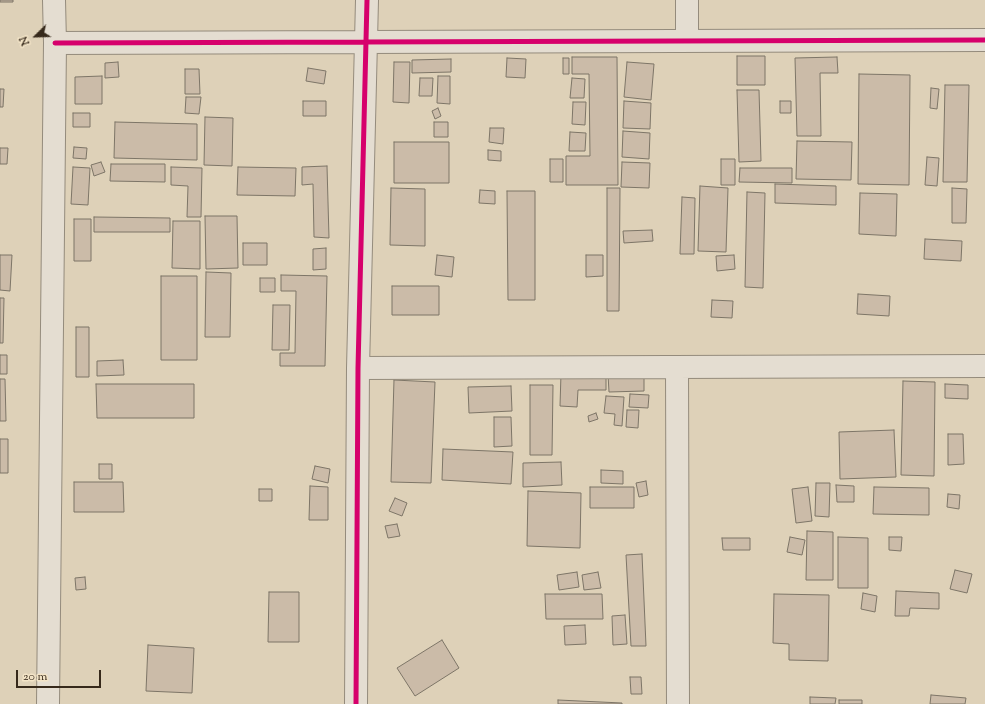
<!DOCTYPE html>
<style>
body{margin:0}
#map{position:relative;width:985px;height:704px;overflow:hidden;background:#ded1b8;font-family:"Sorts Mill Goudy",serif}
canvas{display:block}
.north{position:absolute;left:16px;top:16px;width:40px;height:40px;-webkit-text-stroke:3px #f3e4c7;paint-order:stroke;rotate:247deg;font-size:11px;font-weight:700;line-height:16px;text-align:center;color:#36291b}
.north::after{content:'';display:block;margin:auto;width:14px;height:18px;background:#36291b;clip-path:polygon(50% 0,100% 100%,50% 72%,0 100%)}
.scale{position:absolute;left:16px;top:670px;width:85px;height:18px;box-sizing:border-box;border:2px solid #36291b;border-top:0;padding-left:5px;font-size:12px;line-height:14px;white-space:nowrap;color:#36291b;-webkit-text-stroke:3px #f3e4c7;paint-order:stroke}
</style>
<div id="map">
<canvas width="985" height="704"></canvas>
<div class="north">N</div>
<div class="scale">20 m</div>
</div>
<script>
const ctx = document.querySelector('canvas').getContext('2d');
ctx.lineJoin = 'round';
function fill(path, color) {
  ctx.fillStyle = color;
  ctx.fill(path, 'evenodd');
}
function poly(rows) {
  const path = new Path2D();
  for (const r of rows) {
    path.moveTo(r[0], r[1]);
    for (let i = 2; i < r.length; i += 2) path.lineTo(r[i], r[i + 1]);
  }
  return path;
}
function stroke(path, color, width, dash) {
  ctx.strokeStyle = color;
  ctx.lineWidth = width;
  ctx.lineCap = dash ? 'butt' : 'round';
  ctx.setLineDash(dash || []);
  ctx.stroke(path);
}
const building = poly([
 [0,0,13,0,13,2,0,2,0,0],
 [737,56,765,56,765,85,737,85,737,56],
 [572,57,617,57,618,185,566,185,566,156,590,156,589,74,572,74,572,57],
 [837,57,838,73,820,73,821,136,797,136,795,58,837,57],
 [507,58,526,59,525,78,506,77,507,58],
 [563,58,569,58,569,74,563,74,563,58],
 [451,59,451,72,412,73,412,60,451,59],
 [118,62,119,77,105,78,105,63,118,62],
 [394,62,410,62,409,103,393,102,394,62],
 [627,62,654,64,651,100,624,97,627,62],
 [308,68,326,71,324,84,306,81,308,68],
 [185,69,199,69,200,94,185,94,185,69],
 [859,74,910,75,909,185,858,184,859,74],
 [102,76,102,104,75,104,75,77,102,76],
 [438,76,450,76,450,104,437,103,438,76],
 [420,78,433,78,432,96,419,96,420,78],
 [572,78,585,79,584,98,570,98,572,78],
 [945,85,969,85,967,182,943,182,945,85],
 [931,88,939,89,937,109,930,108,931,88],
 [0,89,4,89,3,107,0,107,0,89],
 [737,90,759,90,761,161,739,162,737,90],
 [186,97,201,97,199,114,185,113,186,97],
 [303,101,326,101,326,116,303,116,303,101],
 [624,101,651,103,650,129,623,128,624,101],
 [780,101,791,101,791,113,780,113,780,101],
 [573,102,586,102,585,125,572,124,573,102],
 [438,108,441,116,435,119,432,111,438,108],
 [73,113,90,113,90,127,73,127,73,113],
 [205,117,233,118,232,166,204,165,205,117],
 [115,122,197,124,197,160,114,158,115,122],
 [434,122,448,122,448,137,434,137,434,122],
 [490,128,504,128,503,144,489,142,490,128],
 [623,131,650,133,649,159,622,157,623,131],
 [570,132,586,133,585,151,569,151,570,132],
 [797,141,852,142,851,180,796,179,797,141],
 [394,142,449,142,449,183,394,183,394,142],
 [74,147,87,148,86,159,73,158,74,147],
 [0,148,8,148,7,164,0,164,0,148],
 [488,150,501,151,501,161,488,160,488,150],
 [927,157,939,158,937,186,925,185,927,157],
 [550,159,563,159,563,182,550,182,550,159],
 [721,159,735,159,735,185,721,185,721,159],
 [101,162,105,172,94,176,91,165,101,162],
 [622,162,650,163,649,188,621,187,622,162],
 [111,164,165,164,165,182,110,181,111,164],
 [327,166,329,238,314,237,313,184,302,185,302,167,327,166],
 [73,167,90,168,88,205,71,204,73,167],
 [171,167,202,168,201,217,187,217,188,186,171,185,171,167],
 [238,167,296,168,295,196,237,195,238,167],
 [740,168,792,168,792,183,739,182,740,168],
 [775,184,836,186,836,205,775,203,775,184],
 [700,186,728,188,726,252,698,251,700,186],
 [391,188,425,189,425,246,390,245,391,188],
 [607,188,620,188,619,311,607,311,607,188],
 [952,188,967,189,966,223,952,223,952,188],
 [480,190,495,191,495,204,479,203,480,190],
 [507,191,535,191,535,300,508,300,507,191],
 [747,192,765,193,763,288,745,287,747,192],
 [860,193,897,194,896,236,859,234,860,193],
 [682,197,695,198,694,254,680,254,682,197],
 [205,216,237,216,238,268,206,269,205,216],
 [94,217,170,218,170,232,94,232,94,217],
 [74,219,91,219,91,261,74,261,74,219],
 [173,221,200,221,200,269,172,268,173,221],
 [652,230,653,241,624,243,623,231,652,230],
 [925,239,962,241,961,261,924,259,925,239],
 [243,243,267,243,267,265,243,265,243,243],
 [326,248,326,269,313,270,313,249,326,248],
 [0,255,12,255,10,291,0,290,0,255],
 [437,255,454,257,452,277,435,275,437,255],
 [586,255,603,255,603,276,586,277,586,255],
 [734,255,735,269,717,271,716,256,734,255],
 [206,272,231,273,230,337,205,337,206,272],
 [281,275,327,276,325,366,280,366,280,353,295,353,296,291,281,291,281,275],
 [161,276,197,276,197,360,161,360,161,276],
 [260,278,275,278,275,292,260,292,260,278],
 [392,286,439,286,439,315,392,315,392,286],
 [858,294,890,296,889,316,857,314,858,294],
 [0,298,4,298,3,343,0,343,0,298],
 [712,300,733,301,732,318,711,317,712,300],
 [273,305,290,305,289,350,272,350,273,305],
 [76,327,89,327,89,377,76,377,76,327],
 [0,355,7,355,7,374,0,374,0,355],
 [123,360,124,375,97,376,97,361,123,360],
 [561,374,606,375,606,390,578,390,577,407,560,406,561,374],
 [608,374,644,374,644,391,609,392,608,374],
 [0,379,5,379,6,421,0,421,0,379],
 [394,380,435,382,431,483,391,482,394,380],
 [903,381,935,382,934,476,901,475,903,381],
 [96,384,194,384,194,418,97,418,96,384],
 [945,384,968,385,968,399,945,398,945,384],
 [530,385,553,385,552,455,530,455,530,385],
 [511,386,512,411,469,413,468,387,511,386],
 [630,394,649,395,648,408,629,407,630,394],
 [606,396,624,397,622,426,614,425,615,414,604,413,606,396],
 [627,410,639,410,638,428,626,427,627,410],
 [596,413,598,419,589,422,588,416,596,413],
 [494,417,511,417,512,446,494,447,494,417],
 [894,430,896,477,840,479,839,432,894,430],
 [948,434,963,434,964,464,948,465,948,434],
 [0,439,8,439,8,473,0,473,0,439],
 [443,449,513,452,511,484,442,480,443,449],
 [561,462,562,485,523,487,523,463,561,462],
 [99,464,112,464,112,479,99,479,99,464],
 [315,466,330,469,328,483,312,479,315,466],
 [601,470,623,471,623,484,601,483,601,470],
 [646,481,648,495,639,497,636,483,646,481],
 [74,482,123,482,124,512,74,512,74,482],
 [816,483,830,483,829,517,815,516,816,483],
 [836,485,854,486,854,502,837,502,836,485],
 [310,486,328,487,328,520,309,520,310,486],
 [590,487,634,487,634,508,590,508,590,487],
 [808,487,812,521,796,523,792,489,808,487],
 [874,487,929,488,929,515,873,514,874,487],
 [259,489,272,489,272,501,259,501,259,489],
 [528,491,581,493,580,548,527,546,528,491],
 [948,494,960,495,959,509,947,507,948,494],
 [395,498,407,503,402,516,389,511,395,498],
 [397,524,400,536,388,538,385,526,397,524],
 [807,531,833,532,833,580,806,580,807,531],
 [790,537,805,540,802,555,787,552,790,537],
 [838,537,868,538,868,588,838,588,838,537],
 [889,537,902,537,901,551,889,550,889,537],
 [722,538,750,538,750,550,723,550,722,538],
 [642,554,646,646,631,646,626,555,642,554],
 [955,570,972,574,967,593,950,589,955,570],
 [577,572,579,587,559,590,557,575,577,572],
 [598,572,601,588,584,590,582,575,598,572],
 [85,577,86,589,76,590,75,578,85,577],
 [896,591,939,593,939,609,910,608,909,616,895,616,896,591],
 [269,592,299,592,299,642,268,642,269,592],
 [863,593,877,596,875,612,861,609,863,593],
 [545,594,602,594,603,619,546,619,545,594],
 [774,594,829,595,828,661,789,660,789,644,773,643,774,594],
 [625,615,627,644,613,645,612,616,625,615],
 [585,625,586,644,565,645,564,626,585,625],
 [442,640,459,668,415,696,397,668,442,640],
 [148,645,194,648,192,693,146,691,148,645],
 [630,677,641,677,642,694,631,694,630,677],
 [931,695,966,698,965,704,930,704,931,695],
 [810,697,836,698,835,704,810,704,810,697],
 [558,700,622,703,622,704,558,704,558,700],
 [839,700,862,700,862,704,839,704,839,700]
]);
const minor = poly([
 [687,0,687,41],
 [55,43,985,40],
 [677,367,678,704],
 [358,368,985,366],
 [48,704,55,43,54,0],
 [356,704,358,368,367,0]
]);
const cycleway = poly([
 [55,43,985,40],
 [356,704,358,368,367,0]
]);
fill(building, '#cbbba8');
stroke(building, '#7d7567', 1);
stroke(minor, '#948b7c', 24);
stroke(minor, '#e4ddd1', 22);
stroke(cycleway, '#d6006c', 5);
</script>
